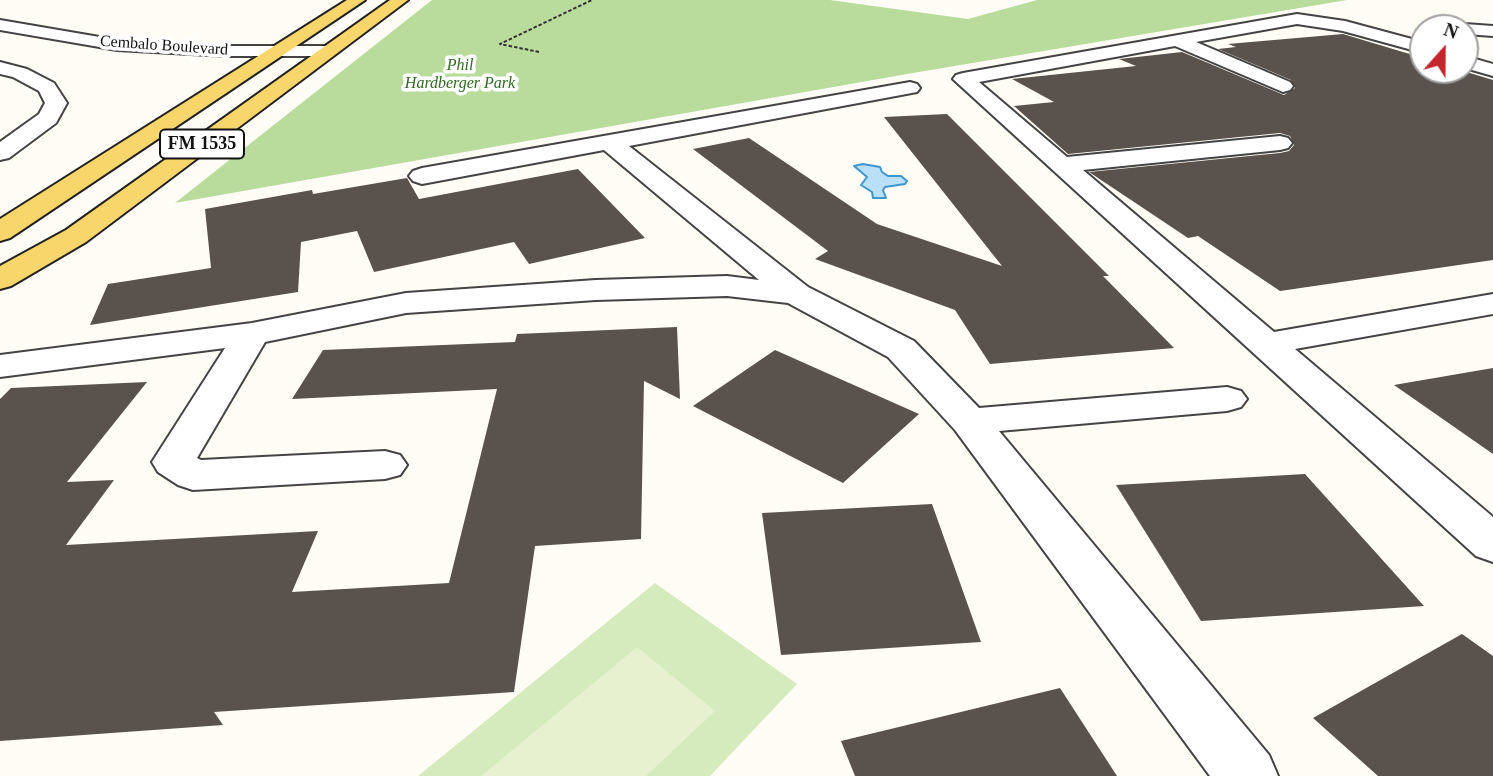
<!DOCTYPE html>
<style>
body{margin:0}
#map{position:relative;width:1493px;height:776px;overflow:hidden;background:#fffdf5;font-family:"Times New Roman",serif}
canvas{display:block}
.north{position:absolute;left:1409px;top:14px;width:70px;height:70px;box-sizing:border-box;background:#fff;border:2px solid #a0a0a0;border-radius:50%;rotate:21deg;font-size:19px;font-weight:700;line-height:28px;text-align:center;color:#111}
.north::after{content:'';display:block;margin:auto;width:24px;height:32px;background:#c4262e;clip-path:polygon(50% 0,100% 100%,50% 72%,0 100%)}
</style>
<div id="map">
<canvas width="1493" height="776"></canvas>
<div class="north">N</div>
</div>
<script>
const ctx = document.querySelector('canvas').getContext('2d');
ctx.lineJoin = 'round';
function fill(path, color) {
  ctx.fillStyle = color;
  ctx.fill(path, 'evenodd');
}
function poly(rows) {
  const path = new Path2D();
  for (const r of rows) {
    path.moveTo(r[0], r[1]);
    for (let i = 2; i < r.length; i += 2) path.lineTo(r[i], r[i + 1]);
  }
  return path;
}
function stroke(path, color, width, dash) {
  ctx.strokeStyle = color;
  ctx.lineWidth = width;
  ctx.lineCap = dash ? 'butt' : 'round';
  ctx.setLineDash(dash || []);
  ctx.stroke(path);
}
function drawText(font, color, halo, rows, align = 'center') {
  ctx.font = font + ' "Times New Roman",serif';
  ctx.lineWidth = 7;
  ctx.setLineDash([]);
  ctx.textBaseline = 'middle';
  ctx.strokeStyle = halo;
  ctx.fillStyle = color;
  for (const [text, x, y, turn = 0] of rows) {
    ctx.save();
    ctx.translate(x, y);
    ctx.rotate((+turn || 0) * Math.PI / 180);
    ctx.textAlign = isNaN(turn) ? turn : align;
    if (halo) ctx.strokeText(text, 0, 0);
    ctx.fillText(text, 0, 0);
    ctx.restore();
  }
}
const green = poly([
 [655,583,797,684,710,776,418,776]
]);
const forest = poly([
 [432,0,830,0,968,19,1037,0,1347,0,913,73,175,203]
]);
const pitch = poly([
 [637,647,715,711,646,776,481,776]
]);
const water = poly([
 [863,164,880,167,882,172,888,176,901,176,907,181,905,184,885,187,883,190,886,198,873,198,872,192,861,185,867,177,854,166,863,164]
]);
const building = poly([
 [1343,34,1423,58,1423,70,1460,70,1493,80,1493,260,1280,291,1198,236,1188,238,1089,172,1280,153,1289,151,1294,145,1290,136,1280,133,1068,154,1014,106,1054,102,1012,79,1136,66,1119,59,1182,52,1284,95,1295,88,1291,80,1218,49,1236,47,1228,44],
 [947,114,1109,276,1103,276,1174,348,990,364,955,310,815,259,828,251,693,149,749,138,877,224,1002,266,884,117],
 [578,169,645,238,529,264,514,242,374,272,357,231,301,242,298,292,90,325,108,284,211,268,205,209,312,190,313,194,407,178,419,199],
 [677,327,680,399,644,381,641,539,535,546,514,692,214,712,223,725,0,741,0,399,11,388,147,382,67,482,114,480,66,545,318,531,292,592,449,583,497,389,292,399,323,350,515,342,517,334],
 [775,350,919,414,843,483,693,406],
 [1493,368,1493,454,1394,385],
 [1305,474,1424,606,1201,621,1116,485],
 [932,504,981,642,781,655,762,513],
 [1462,634,1493,656,1493,776,1378,776,1313,718],
 [1060,688,1117,776,855,776,841,741]
]);
const path = poly([
 [539,52,500,44,592,0]
]);
const minor = poly([
 [1297,14,1345,21,1423,42,1423,53,1343,31,1297,24,1196,42,1290,82,1293,86,1290,90,1283,92,1175,46,979,82,1067,157,1280,136,1288,138,1292,143,1288,148,1280,150,1083,170,1274,332,1493,294,1493,314,1295,349,1493,517,1493,562,1476,556,953,79,956,75,963,73,1297,14],
 [0,20,117,40,227,46,330,46,339,51,330,56,227,56,117,50,0,30,0,20],
 [1465,24,1493,26,1493,36,1465,34,1465,28,1457,28,1465,24],
 [1465,56,1493,64,1493,76,1465,68,1465,56],
 [0,62,27,69,54,83,67,103,56,123,9,158,0,160,0,142,39,114,45,103,39,91,13,77,0,74,0,62],
 [910,82,917,84,920,88,917,92,629,146,808,287,914,341,979,408,1227,387,1241,391,1247,399,1241,407,1227,411,999,431,1269,755,1278,776,1210,776,955,430,888,357,788,303,727,296,596,300,406,313,265,342,197,458,201,460,385,451,400,455,407,465,400,475,385,479,193,490,178,485,158,472,152,462,225,348,0,377,0,355,252,323,406,293,596,280,727,276,759,280,604,150,422,184,413,181,409,176,413,171,422,168,910,82]
]);
const major = poly([
 [347,0,365,0,10,238,0,241,0,219,347,0],
 [390,0,408,0,86,242,11,286,0,289,0,266,66,230,390,0]
]);
const farStreetnames = [
 ["Cembalo Boulevard",164,46,4]
];
const farParknames = [
 ["Phil",460,66],
 ["Hardberger Park",460,84]
];
const shields = [
 [202,144,84]
];
const shieldNames = [
 ["FM 1535",202,144]
];
fill(green, '#d5ebbd');
fill(forest, '#b9dc9c');
fill(pitch, '#e6f2cf');
fill(water, '#b9e0f7');
stroke(water, '#3f96cf', 2);
fill(building, '#5a524d');
stroke(minor, '#444', 4);
stroke(major, '#222', 4);
stroke(path, '#333', 2, [3.5, 2]);
fill(minor, '#fff');
fill(major, '#f9d66b');
drawText('16px', '#111', '#fff', farStreetnames);
drawText('italic 16px', '#2f6b1f', '#fff', farParknames);
for (const [x, y, w] of shields) {
  const box = new Path2D();
  box.roundRect(x - w / 2, y - 14.5, w, 29, 5);
  ctx.fillStyle = '#fff';
  ctx.fill(box);
  stroke(box, '#111', 2);
}
drawText('bold 18px', '#111', null, shieldNames);
</script>
